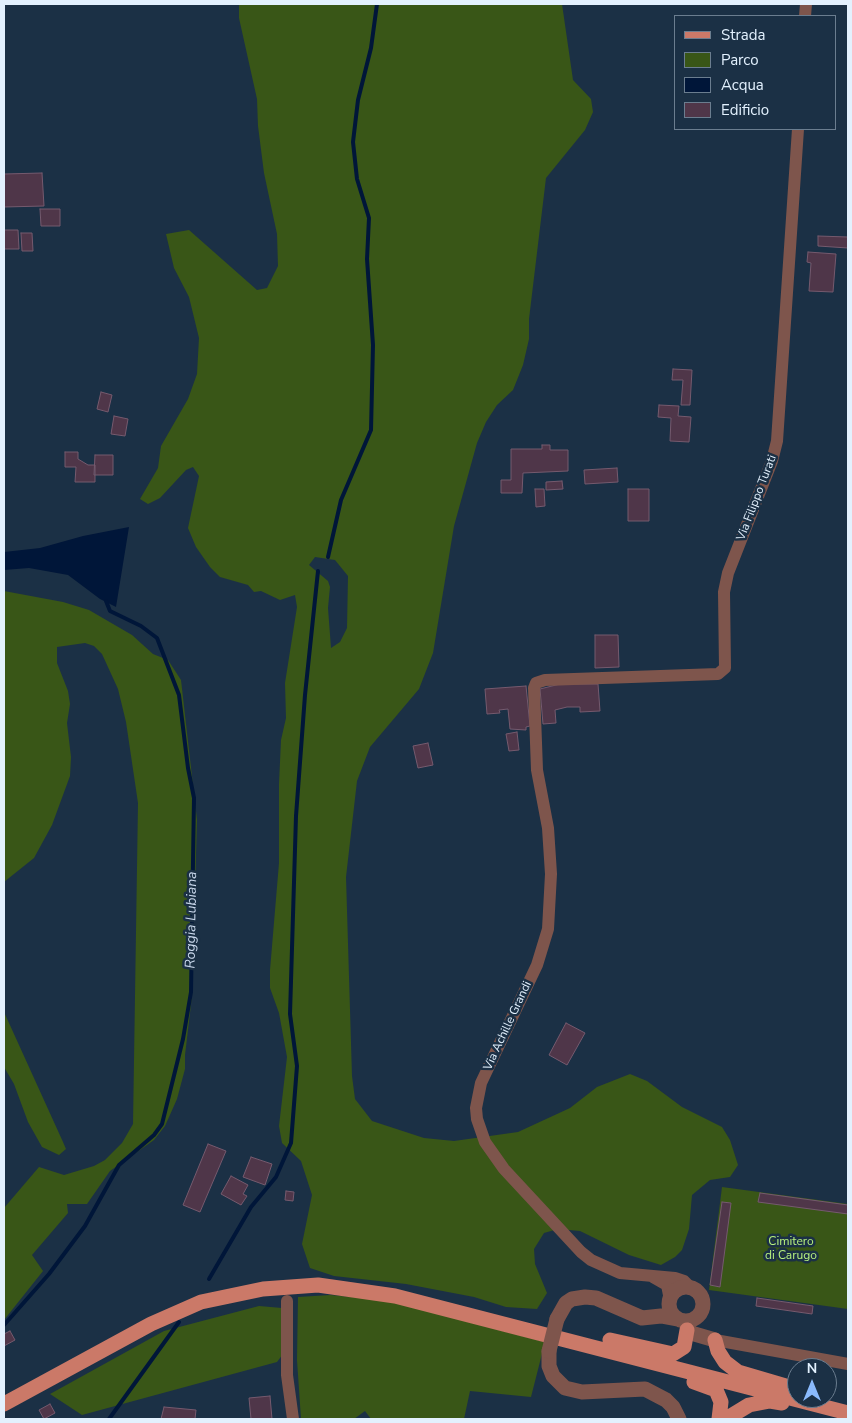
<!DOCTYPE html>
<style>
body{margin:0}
#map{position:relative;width:852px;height:1423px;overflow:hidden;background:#1b3045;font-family:"Nunito Sans",sans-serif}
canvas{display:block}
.frame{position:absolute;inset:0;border:5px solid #e3f1fe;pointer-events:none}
.legend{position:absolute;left:674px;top:15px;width:162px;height:115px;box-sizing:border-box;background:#1b3045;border:1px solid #6b7d8f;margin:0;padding:6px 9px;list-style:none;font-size:15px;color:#e3f1fe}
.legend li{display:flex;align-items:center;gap:10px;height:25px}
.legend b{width:25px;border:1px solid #6b7d8f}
.north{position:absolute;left:787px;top:1358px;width:50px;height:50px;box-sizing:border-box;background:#1b3045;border:1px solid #6b7d8f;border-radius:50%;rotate:0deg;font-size:14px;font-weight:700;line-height:20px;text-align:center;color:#e3f1fe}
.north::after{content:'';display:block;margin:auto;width:18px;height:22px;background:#8abafc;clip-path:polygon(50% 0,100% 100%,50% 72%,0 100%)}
</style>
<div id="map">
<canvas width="852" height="1423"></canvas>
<div class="frame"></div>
<ul class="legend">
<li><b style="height:6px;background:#cb7968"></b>Strada</li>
<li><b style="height:14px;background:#395617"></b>Parco</li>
<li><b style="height:14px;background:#001639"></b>Acqua</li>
<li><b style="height:14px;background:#4f3649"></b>Edificio</li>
</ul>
<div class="north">N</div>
</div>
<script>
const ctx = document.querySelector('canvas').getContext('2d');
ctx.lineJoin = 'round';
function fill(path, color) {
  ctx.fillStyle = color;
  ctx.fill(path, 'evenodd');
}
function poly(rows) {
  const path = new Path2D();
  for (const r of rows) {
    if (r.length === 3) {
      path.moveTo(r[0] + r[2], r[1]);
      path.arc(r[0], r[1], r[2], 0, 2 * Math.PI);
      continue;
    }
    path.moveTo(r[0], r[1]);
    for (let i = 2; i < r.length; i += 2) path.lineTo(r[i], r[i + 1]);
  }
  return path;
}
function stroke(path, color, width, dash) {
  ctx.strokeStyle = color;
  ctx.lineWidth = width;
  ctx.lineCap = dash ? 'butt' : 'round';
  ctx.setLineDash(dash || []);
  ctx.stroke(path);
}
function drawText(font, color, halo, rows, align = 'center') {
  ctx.font = font + ' "Nunito Sans",sans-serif';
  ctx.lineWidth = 5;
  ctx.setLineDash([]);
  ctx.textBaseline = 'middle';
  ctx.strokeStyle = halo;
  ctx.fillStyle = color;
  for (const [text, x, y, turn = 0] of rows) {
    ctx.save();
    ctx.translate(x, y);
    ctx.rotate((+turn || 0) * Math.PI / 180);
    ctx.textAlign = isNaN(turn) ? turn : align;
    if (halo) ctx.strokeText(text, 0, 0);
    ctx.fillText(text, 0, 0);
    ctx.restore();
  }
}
const green = poly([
 [239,4,562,4,573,80,591,99,593,112,585,130,546,178,529,319,529,339,523,365,513,390,497,405,486,422,477,443,454,526,433,653,419,689,370,747,357,781,346,877,352,1076,355,1099,372,1121,424,1138,454,1141,518,1132,570,1108,597,1087,630,1074,647,1081,682,1107,722,1127,730,1140,738,1165,730,1177,710,1180,692,1195,689,1229,682,1250,675,1257,661,1265,629,1255,580,1231,558,1229,544,1233,534,1249,535,1264,547,1293,537,1309,506,1307,474,1297,406,1284,334,1276,310,1268,302,1244,312,1195,301,1161,282,1143,279,1126,287,1057,279,1013,270,988,270,970,279,863,279,784,281,740,286,718,285,683,297,607,295,595,280,600,261,591,254,592,248,585,220,577,210,567,196,547,188,528,199,476,193,467,186,470,160,498,148,504,140,499,158,468,161,446,188,399,197,374,199,338,189,297,174,268,166,234,189,230,257,290,267,288,278,266,277,234,264,173,258,126,257,99,239,18],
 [315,557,335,560,348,576,347,628,340,642,331,648,328,608,330,587,328,581,309,565],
 [4,591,63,602,89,610,132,635,153,654,168,660,181,680,197,820,192,996,185,1055,185,1069,177,1099,165,1126,154,1140,110,1171,87,1204,67,1204,68,1213,32,1255,43,1271,4,1320,4,1208,39,1167,64,1175,94,1166,105,1160,122,1143,133,1124,138,803,126,722,118,689,102,654,94,646,85,643,57,647,57,663,68,691,70,704,67,723,71,757,70,776,52,825,34,858,4,882],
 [4,1012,63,1142,66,1149,59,1155,42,1147,28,1122,14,1084,4,1067],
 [722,1187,848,1204,848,1309,709,1290],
 [330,1295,385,1300,545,1342,531,1397,470,1391,464,1419,371,1419,365,1411,354,1419,301,1419,297,1360,298,1297],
 [259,1306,282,1308,283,1354,277,1362,82,1415,50,1394,164,1331]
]);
const water = poly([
 [129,527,116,607,100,599,68,575,29,568,4,570,4,552,40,548,83,536]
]);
const stream = poly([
 [328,557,341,500,371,430,373,345,367,259,369,218,357,179,353,142,358,100,371,48,377,4],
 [209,1279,251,1207,276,1177,291,1143,297,1066,290,1014,296,816,305,695,318,571],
 [4,1325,49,1274,85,1226,119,1165,154,1135,162,1124,183,1039,191,992,194,798,188,768,179,695,157,638,141,626,110,611,106,601],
 [109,1419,179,1322]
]);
const building = poly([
 [42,173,44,206,4,207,4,174,42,173],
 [40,209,60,209,60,226,41,226,40,209],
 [4,230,18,230,19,249,4,249,4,230],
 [21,233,32,233,33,251,22,251,21,233],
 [818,236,848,237,848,248,818,246,818,236],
 [808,252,836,254,833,292,809,291,811,263,807,262,808,252],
 [673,369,692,370,690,405,681,405,683,380,672,380,673,369],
 [101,392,112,395,108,412,97,409,101,392],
 [659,405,679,406,678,416,691,417,689,442,670,441,671,418,658,417,659,405],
 [114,416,128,419,125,436,111,434,114,416],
 [542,445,550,445,550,450,568,450,568,471,523,473,522,493,501,493,501,480,511,480,511,449,542,449,542,445],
 [65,452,78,452,78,459,88,465,95,465,95,482,75,482,76,467,65,467,65,452],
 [95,455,113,455,113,475,94,475,95,455],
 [617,468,618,482,585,484,584,470,617,468],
 [562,481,563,489,546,490,546,482,562,481],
 [535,489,544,489,545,506,536,507,535,489],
 [628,489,649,489,649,521,628,521,628,489],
 [595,635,618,635,619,667,595,668,595,635],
 [560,684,598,684,600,711,580,712,580,707,567,707,555,710,556,723,543,724,540,689,560,684],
 [526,686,530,726,526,727,526,730,510,729,508,709,499,710,500,713,487,714,485,689,526,686],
 [517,732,519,750,509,751,506,734,517,732],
 [428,743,433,765,418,768,413,746,428,743],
 [566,1023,585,1033,567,1065,549,1055,566,1023],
 [208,1144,226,1151,200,1212,183,1205,208,1144],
 [251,1157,272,1164,265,1185,243,1177,251,1157],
 [231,1176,248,1185,243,1194,247,1196,241,1205,221,1194,231,1176],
 [286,1191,294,1192,293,1201,285,1200,286,1191],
 [760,1193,848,1205,848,1214,758,1202,760,1193],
 [722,1202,731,1203,720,1287,710,1285,722,1202],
 [757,1298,813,1306,812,1314,756,1306,757,1298],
 [10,1331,15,1340,4,1346,4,1334,10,1331],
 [270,1396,272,1419,251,1419,249,1398,270,1396],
 [50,1404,55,1413,44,1419,39,1410,50,1404],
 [164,1407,196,1410,195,1419,161,1419,164,1407]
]);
const minor = poly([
 [805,16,806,4],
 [653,1277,667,1285,670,1300],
 [690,1287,684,1281,675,1278,620,1273,591,1260,581,1252,504,1169,485,1142,477,1119,476,1108,481,1083,537,965,548,929,551,874,548,828,537,770,534,688,536,683,545,680,718,674,725,668,724,592,728,573,772,461,777,441,798,129],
 [287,1301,287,1375,293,1419],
 [715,1340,848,1364]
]);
const tertiary = poly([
 [686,1304,17],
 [557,1319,566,1303,572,1299,585,1297,596,1298,642,1318,661,1316,677,1319],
 [685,1322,691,1333,715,1340],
 [549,1351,549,1366,553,1376,565,1388,582,1392,645,1389,666,1400,673,1407,679,1419]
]);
const primary = poly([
 [610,1340,673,1354,684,1347,687,1330],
 [715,1340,718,1351,725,1362,738,1372,789,1387],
 [694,1382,716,1390,721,1402,719,1419],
 [4,1404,151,1324,201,1302,263,1289,318,1285,395,1296,848,1413],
 [726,1419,749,1405,770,1401,782,1403]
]);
const tertiaryBridge = poly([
 [549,1351,557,1319]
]);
const streetNames = [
 ["Via Filippo Turati",757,498,-69],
 ["Via Achille Grandi",508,1026,-65]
];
const parkNames = [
 ["Cimitero",791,1242],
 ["di Carugo",791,1256]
];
const waterNames = [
 ["Roggia Lubiana",192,920,-89]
];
fill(green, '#395617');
fill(water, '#001639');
stroke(stream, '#001639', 4);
fill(building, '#4f3649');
stroke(building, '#755a6e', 1);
stroke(minor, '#7e554c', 12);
stroke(tertiary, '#7e554c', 15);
stroke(primary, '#cb7968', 15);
stroke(tertiaryBridge, '#7e554c', 15);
drawText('12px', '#e3f1fe', '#1b3045', streetNames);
drawText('12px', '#b7f07e', '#1b3045', parkNames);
drawText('italic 14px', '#cbd9ed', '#1b3045', waterNames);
</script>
